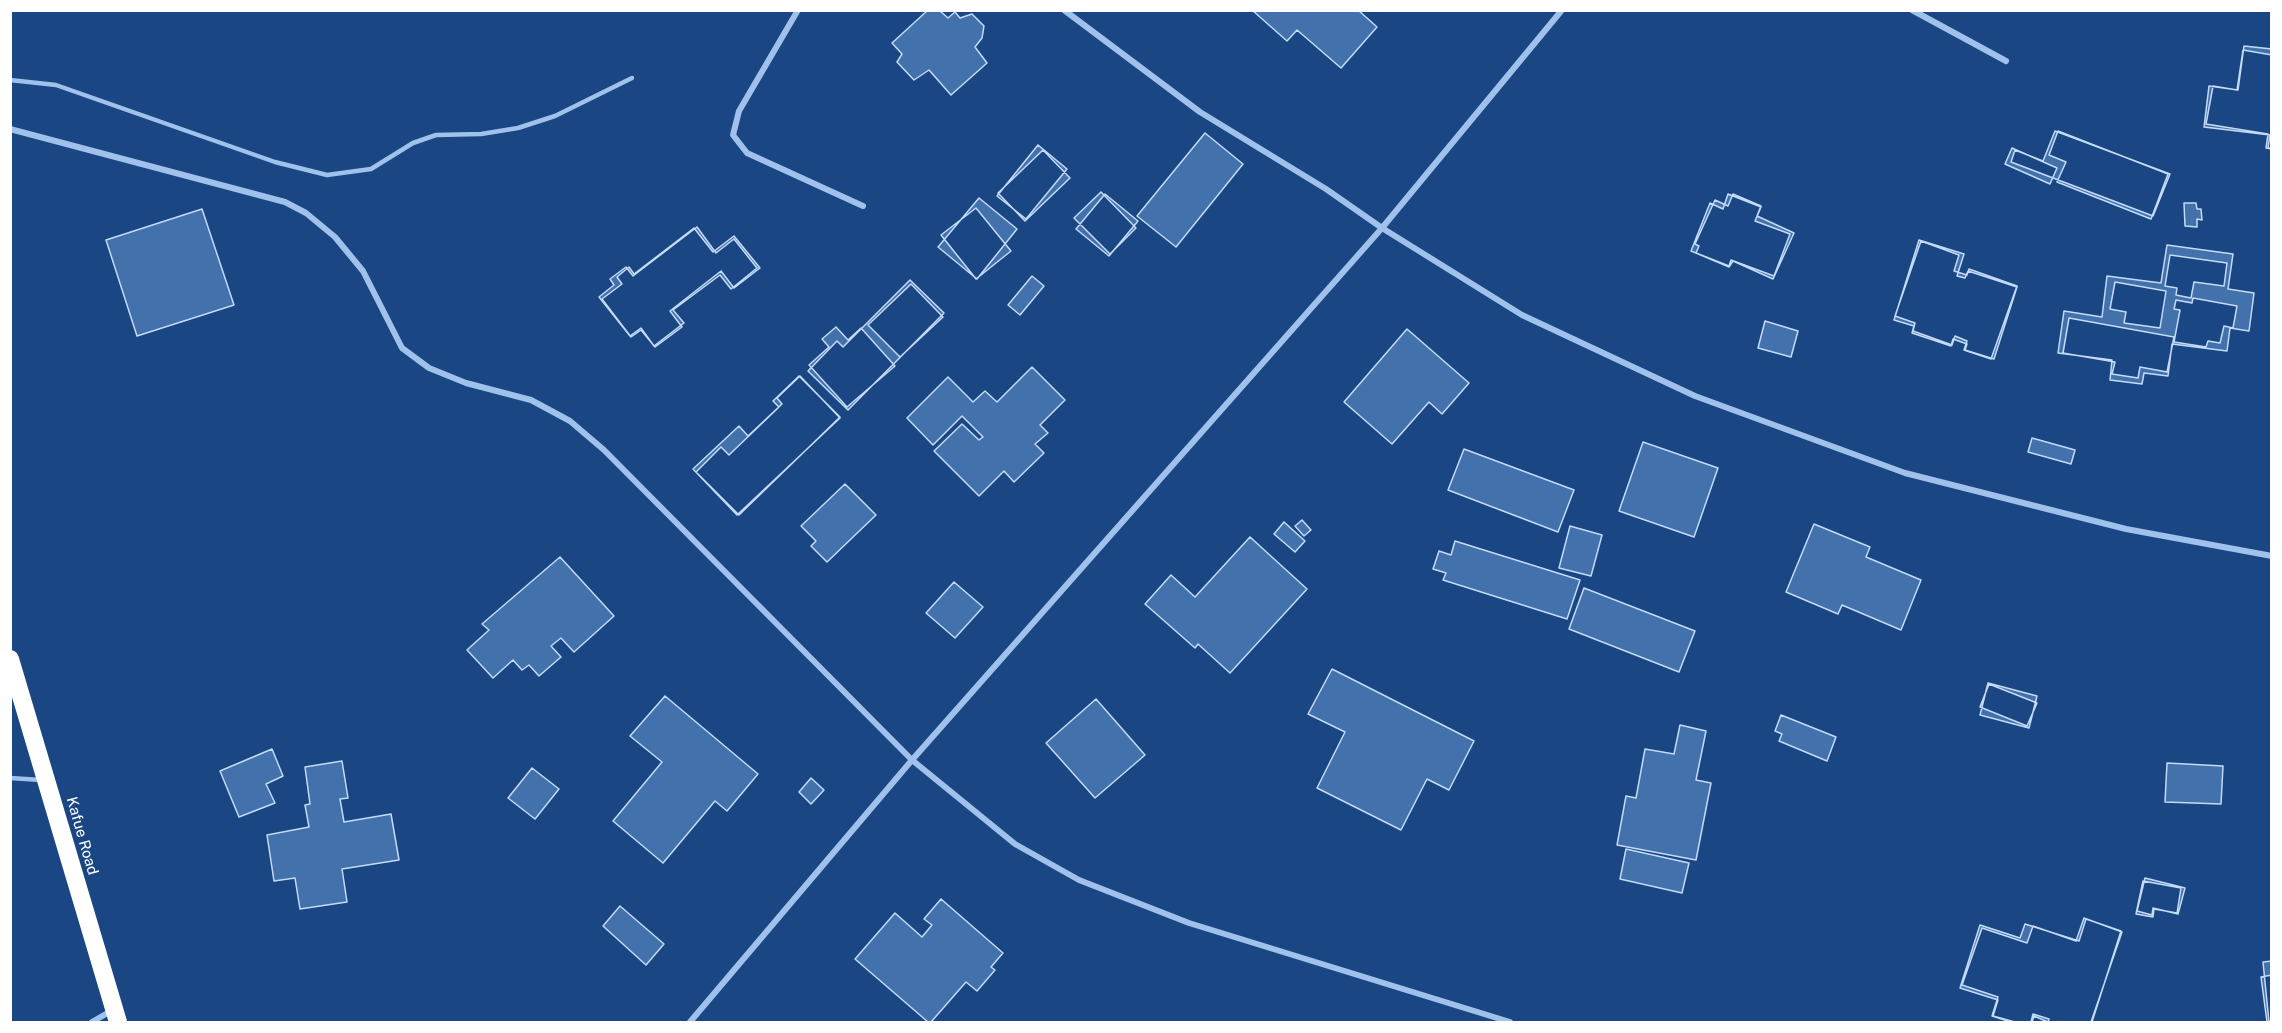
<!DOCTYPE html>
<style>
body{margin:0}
#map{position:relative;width:2282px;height:1033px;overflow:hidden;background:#1a4783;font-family:"Public Sans",sans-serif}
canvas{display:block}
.frame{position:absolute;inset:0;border:12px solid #fff;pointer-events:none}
</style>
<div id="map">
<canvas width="2282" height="1033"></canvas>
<div class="frame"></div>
</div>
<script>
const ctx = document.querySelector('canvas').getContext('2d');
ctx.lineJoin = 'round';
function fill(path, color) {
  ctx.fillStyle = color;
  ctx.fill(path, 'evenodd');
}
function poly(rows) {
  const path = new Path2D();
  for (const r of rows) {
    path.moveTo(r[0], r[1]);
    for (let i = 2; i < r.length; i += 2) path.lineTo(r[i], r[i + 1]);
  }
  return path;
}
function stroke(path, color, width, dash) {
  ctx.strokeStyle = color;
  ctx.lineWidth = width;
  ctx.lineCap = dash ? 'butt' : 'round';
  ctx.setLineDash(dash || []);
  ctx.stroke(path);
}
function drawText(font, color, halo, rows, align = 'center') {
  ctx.font = font + ' "Public Sans",sans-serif';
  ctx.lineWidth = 5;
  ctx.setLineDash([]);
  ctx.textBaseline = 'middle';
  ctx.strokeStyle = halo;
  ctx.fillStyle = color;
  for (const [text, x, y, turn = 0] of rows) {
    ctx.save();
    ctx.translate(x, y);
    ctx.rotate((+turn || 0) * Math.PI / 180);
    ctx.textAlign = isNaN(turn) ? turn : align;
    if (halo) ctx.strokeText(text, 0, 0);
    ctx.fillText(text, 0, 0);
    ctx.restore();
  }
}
const building = poly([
 [928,10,939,10,948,18,955,12,960,18,972,14,984,26,982,38,975,47,987,63,951,95,929,70,914,80,897,62,902,54,892,43,928,10],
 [1252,10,1358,10,1377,27,1341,68,1297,30,1287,41,1252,10],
 [2244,46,2272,49,2272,148,2268,148,2270,135,2204,127,2209,86,2238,90,2244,46],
 [2243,50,2272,55,2272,149,2266,148,2268,134,2206,124,2213,86,2237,90,2243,50],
 [2055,131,2170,174,2153,216,2011,162,2015,150,2043,161,2055,131],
 [2058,131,2168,174,2151,219,2057,182,2066,162,2049,155,2058,131],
 [1205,133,1243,164,1176,247,1137,216,1205,133],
 [1038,145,1067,169,1026,219,997,196,1038,145],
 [2012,148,2057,168,2050,184,2005,164,2012,148],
 [1043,150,1070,178,1025,221,998,193,1043,150],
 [1101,192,1136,228,1110,254,1074,218,1101,192],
 [1105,194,1138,221,1109,256,1076,229,1105,194],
 [1728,194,1761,207,1755,221,1790,234,1774,276,1731,260,1729,266,1691,251,1710,203,1723,209,1728,194],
 [1733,194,1761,206,1757,216,1794,233,1773,279,1733,261,1729,267,1696,253,1699,246,1695,244,1715,200,1728,206,1733,194],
 [979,198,1017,229,977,279,938,247,979,198],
 [2184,203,2196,203,2197,209,2201,209,2202,220,2197,219,2197,227,2185,226,2184,203],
 [976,208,1011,251,976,279,941,235,976,208],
 [202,209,234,305,137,336,106,240,202,209],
 [697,227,716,253,734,239,757,268,731,289,720,275,673,310,684,323,654,346,641,328,630,336,599,297,614,285,610,279,626,267,633,276,697,227],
 [694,228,713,252,734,236,760,268,734,288,721,271,670,311,682,327,655,347,641,330,631,337,602,299,622,284,617,277,629,267,634,274,694,228],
 [1919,240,1964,254,1957,276,1965,278,1968,271,2017,287,1994,359,1965,350,1967,344,1953,339,1951,346,1912,333,1914,326,1894,320,1919,240],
 [1921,241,1959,255,1954,271,1967,275,1969,269,2017,286,1991,359,1964,350,1967,341,1955,336,1952,345,1913,331,1915,323,1895,316,1921,241],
 [2167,245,2233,254,2228,289,2254,293,2249,331,2230,328,2227,351,2172,344,2168,376,2144,373,2142,384,2110,380,2112,360,2058,353,2064,311,2102,317,2107,276,2161,283,2167,245],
 [2170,255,2227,263,2224,286,2194,282,2191,298,2176,295,2177,288,2165,286,2170,255],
 [1032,276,1044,286,1020,315,1008,305,1032,276],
 [910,280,944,313,848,410,808,371,837,341,843,347,910,280],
 [2115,282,2166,291,2160,328,2124,323,2126,312,2110,309,2115,282],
 [911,284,943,317,900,357,868,325,911,284],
 [2193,298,2237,306,2233,328,2224,326,2220,343,2208,341,2206,347,2174,342,2180,310,2174,309,2176,300,2192,303,2193,298],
 [2069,318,2174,337,2167,372,2140,367,2138,378,2112,374,2115,362,2063,353,2069,318],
 [1765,321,1798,331,1791,357,1758,348,1765,321],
 [836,327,848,340,861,328,895,366,847,407,809,365,829,347,822,339,836,327],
 [1407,329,1469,383,1442,414,1429,402,1392,444,1344,402,1407,329],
 [1032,367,1065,400,1040,425,1048,433,1035,444,1044,453,1014,482,1004,471,979,496,934,451,962,424,979,440,983,437,962,416,933,445,907,418,948,377,973,402,985,391,997,402,1032,367],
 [799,376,840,417,739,515,696,472,721,447,729,455,779,407,773,401,799,376],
 [800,376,840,418,737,515,693,469,739,426,748,436,782,404,777,398,800,376],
 [2032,438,2075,450,2071,464,2028,452,2032,438],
 [1643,442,1718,468,1694,537,1619,511,1643,442],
 [1464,449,1574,490,1558,532,1448,490,1464,449],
 [845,484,876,515,827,562,811,546,816,541,801,526,845,484],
 [1302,520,1311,530,1304,536,1295,526,1302,520],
 [1284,522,1305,541,1295,552,1274,534,1284,522],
 [1814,524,1870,547,1866,557,1921,580,1901,630,1842,605,1838,614,1786,592,1814,524],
 [1570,526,1602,535,1591,576,1559,568,1570,526],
 [1250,537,1307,589,1230,673,1198,644,1195,648,1145,604,1171,575,1195,597,1250,537],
 [1455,541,1580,580,1567,619,1443,580,1446,573,1433,569,1439,551,1451,555,1455,541],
 [560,557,614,616,574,652,561,638,551,646,561,657,539,676,529,665,522,670,513,660,493,678,467,650,489,630,482,624,560,557],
 [954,582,983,607,955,638,926,613,954,582],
 [1584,588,1695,631,1679,672,1569,629,1584,588],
 [1332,669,1474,741,1449,790,1427,779,1401,830,1317,788,1345,732,1308,714,1332,669],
 [1988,683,2037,696,2029,728,1980,715,1988,683],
 [1989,684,2037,703,2027,726,1980,707,1989,684],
 [665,696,758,774,727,811,715,801,663,863,613,821,662,762,630,736,665,696],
 [1096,699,1145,755,1095,798,1046,743,1096,699],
 [1781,715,1836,737,1827,761,1779,741,1782,734,1775,731,1781,715],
 [1680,725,1706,731,1696,780,1711,783,1696,860,1617,845,1626,796,1636,798,1645,749,1674,754,1680,725],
 [272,749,283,776,266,784,275,803,239,817,220,771,272,749],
 [342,761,348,798,340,799,344,822,391,814,399,860,342,869,347,902,300,909,295,878,274,881,267,835,309,827,305,805,310,804,305,767,342,761],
 [2167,763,2223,766,2221,804,2165,802,2167,763],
 [532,768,559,789,535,819,508,798,532,768],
 [811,778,824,790,811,804,799,792,811,778],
 [1626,849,1689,863,1682,893,1620,879,1626,849],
 [2145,878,2185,888,2178,914,2153,908,2152,915,2137,911,2145,878],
 [2143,881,2181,888,2177,913,2154,909,2153,917,2136,914,2143,881],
 [941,899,1003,953,991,967,995,970,977,991,966,982,931,1022,928,1022,855,959,895,913,922,937,932,925,924,919,941,899],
 [620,906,664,944,646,965,603,926,620,906],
 [2084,918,2122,932,2091,1022,2048,1022,2034,1016,2032,1022,2011,1022,1992,1016,1998,997,1962,985,1982,928,2027,943,2033,926,2076,941,2084,918],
 [2086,919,2121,931,2092,1022,2048,1022,2049,1019,2033,1014,2031,1022,2015,1022,1993,1016,1998,1000,1960,988,1980,925,2020,938,2025,924,2079,941,2086,919],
 [2272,961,2272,1022,2269,1022,2263,962,2272,961],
 [2272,975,2272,1022,2267,1022,2261,977,2272,975]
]);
const lane = poly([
 [10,80,56,85,275,162,327,175,371,169,413,143,436,135,481,134,518,128,555,116,632,78],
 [10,778,41,780]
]);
const street = poly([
 [798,10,739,111,733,135,747,153,863,206],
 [1064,10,1200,112,1326,189,1382,228,1522,315,1695,396,1905,473,2126,529,2272,556],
 [1912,10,2006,61],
 [10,129,285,202,306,213,335,237,363,271,402,348,429,368,466,383,531,400,570,421,604,450,912,760,1015,844,1079,880,1189,923,1510,1022],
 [92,1022,111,1011],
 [690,1022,912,760,1382,228,1562,10]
]);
const highway = poly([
 [10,659,118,1022]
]);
const streetNames = [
 ["Kafue Road",82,836,74]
];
fill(building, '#4371ac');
stroke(building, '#c4dbf8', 1.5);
stroke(lane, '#9fc1eb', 4.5);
stroke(street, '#9fc1eb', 6);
stroke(highway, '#fff', 18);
drawText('15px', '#fff', '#1a4783', streetNames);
</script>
